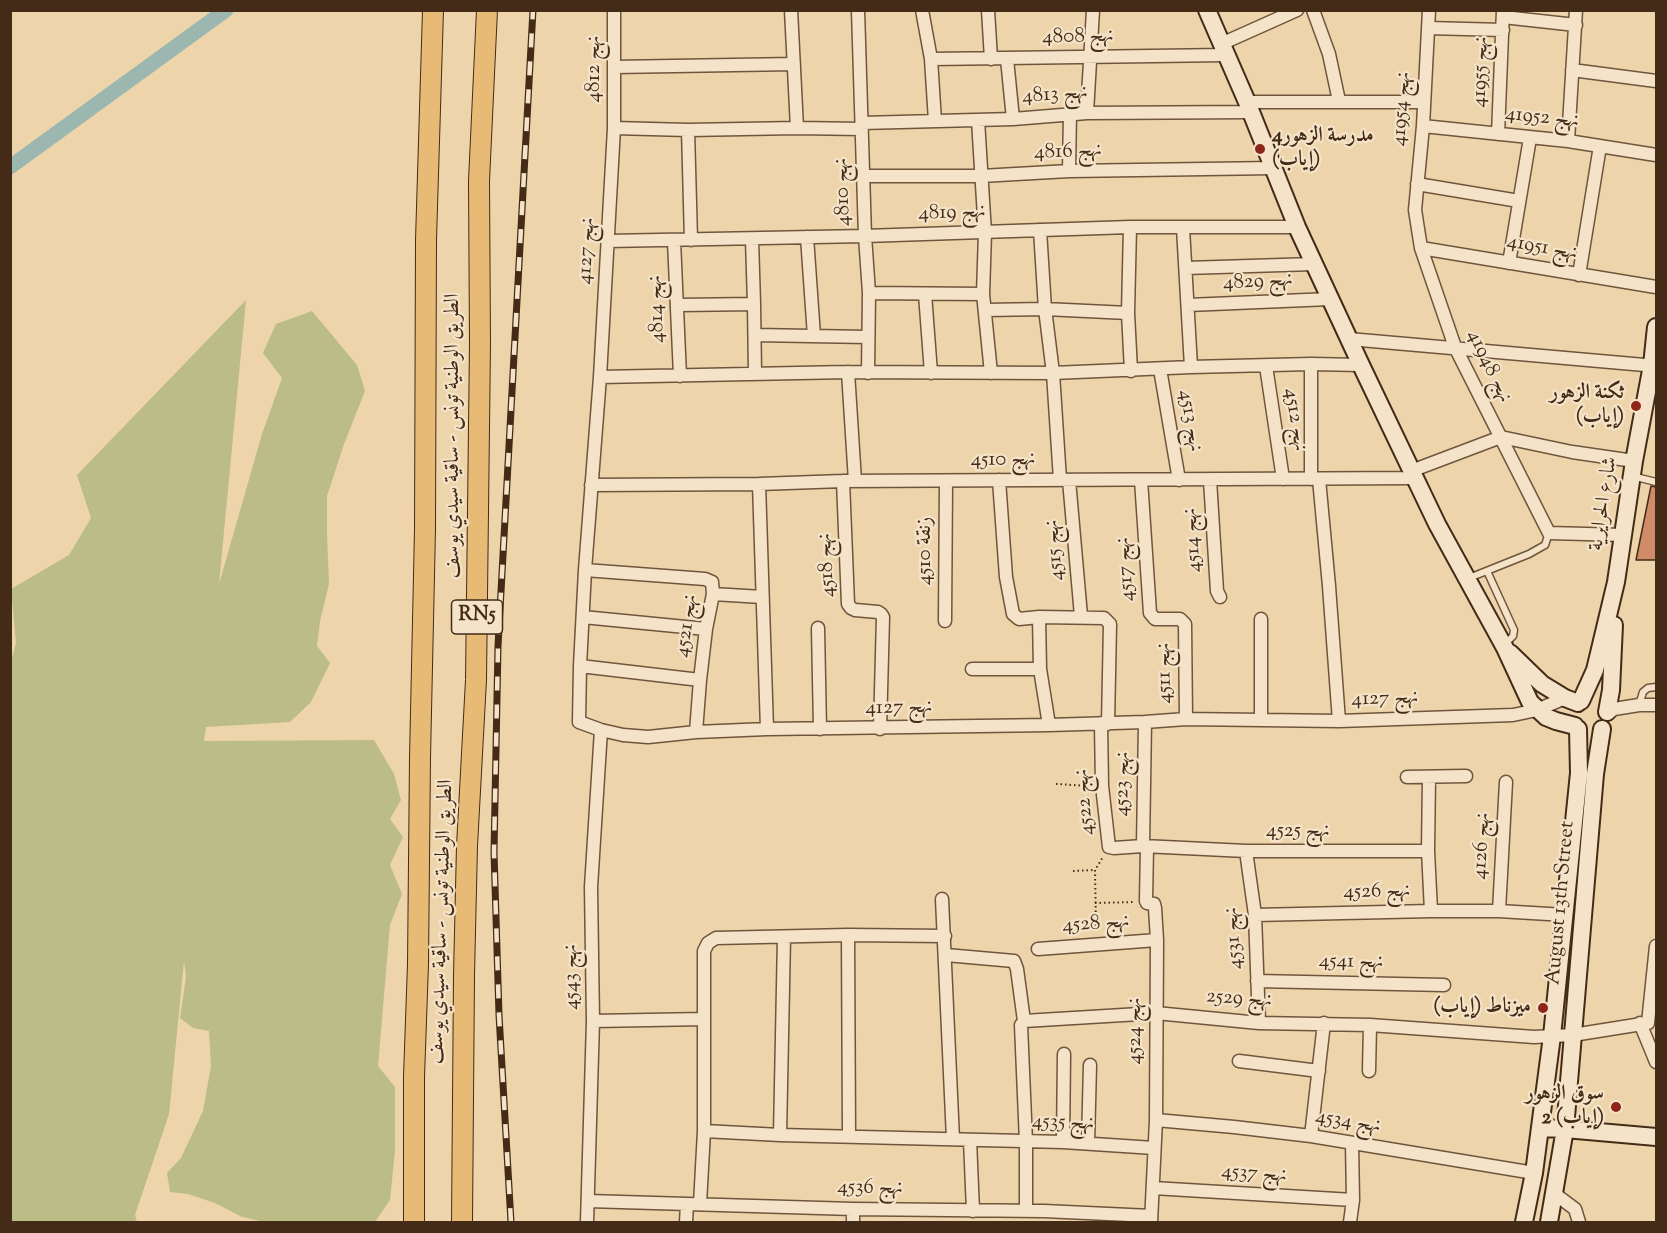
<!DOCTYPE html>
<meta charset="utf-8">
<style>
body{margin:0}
#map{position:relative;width:1667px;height:1233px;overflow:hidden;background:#eed4aa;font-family:"Sorts Mill Goudy",serif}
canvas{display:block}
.frame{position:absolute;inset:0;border:12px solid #432b17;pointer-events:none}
</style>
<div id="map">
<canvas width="1667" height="1233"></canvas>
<div class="frame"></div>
</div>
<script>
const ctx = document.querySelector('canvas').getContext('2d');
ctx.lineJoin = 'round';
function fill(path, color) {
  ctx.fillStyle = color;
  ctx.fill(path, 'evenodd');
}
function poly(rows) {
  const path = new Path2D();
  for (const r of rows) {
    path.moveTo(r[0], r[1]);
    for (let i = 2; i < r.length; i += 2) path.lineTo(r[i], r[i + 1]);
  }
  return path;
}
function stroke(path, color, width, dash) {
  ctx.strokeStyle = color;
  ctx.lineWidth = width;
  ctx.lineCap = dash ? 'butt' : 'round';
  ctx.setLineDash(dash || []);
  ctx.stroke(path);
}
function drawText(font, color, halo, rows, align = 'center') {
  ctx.font = font + ' "Sorts Mill Goudy",Amiri,serif';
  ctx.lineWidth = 4.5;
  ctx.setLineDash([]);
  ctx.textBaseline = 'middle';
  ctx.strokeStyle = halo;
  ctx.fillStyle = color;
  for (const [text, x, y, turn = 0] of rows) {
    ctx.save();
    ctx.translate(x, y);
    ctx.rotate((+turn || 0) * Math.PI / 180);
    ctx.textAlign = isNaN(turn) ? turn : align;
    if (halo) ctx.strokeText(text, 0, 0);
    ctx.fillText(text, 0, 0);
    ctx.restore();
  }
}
const green = poly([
 [246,300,219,584,262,434,282,378,263,353,276,324,312,311,357,365,365,391,344,444,327,496,327,536,329,584,320,621,317,646,330,663,311,702,290,722,206,727,204,741,374,740,394,774,401,800,390,819,403,837,390,865,402,894,390,925,378,1066,395,1087,395,1150,390,1200,375,1222,265,1222,242,1217,215,1203,188,1194,170,1192,167,1173,181,1158,203,1111,211,1066,209,1031,193,1028,180,1018,186,977,184,961,169,1114,135,1215,137,1222,11,1222,10,666,16,643,11,589,69,555,91,518,77,475]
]);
const canal = poly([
 [10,167,226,10]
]);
const building = poly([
 [1651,486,1656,487,1656,560,1636,560,1651,486]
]);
const path = poly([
 [1056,784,1090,786],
 [1073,871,1095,870],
 [1095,903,1134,902],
 [1096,930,1095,870,1103,857]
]);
const service = poly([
 [1632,476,1656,482],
 [1487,571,1514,630,1513,636,1509,640,1503,643],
 [1469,578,1529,554,1545,545,1549,533],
 [1639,705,1643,692,1648,688,1656,687]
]);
const minor = poly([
 [614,10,614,128,600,377,585,570,580,666,579,722,601,730,623,735,648,737,696,732,767,729,1049,725,1145,722,1186,719,1339,721,1513,715,1537,710,1565,698],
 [791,10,797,128],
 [858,10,865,236,869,293,868,373],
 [922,10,931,59,935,121],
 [988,10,991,59],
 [1313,10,1329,54,1339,101],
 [1429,10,1423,126,1415,210,1421,248,1455,347,1549,533,1623,535],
 [1503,17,1576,25],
 [1428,28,1503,30],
 [1221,44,1297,10],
 [931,59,1226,55],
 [1007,59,1013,119],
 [614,67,794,64],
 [1572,70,1656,81],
 [1247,102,1424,102],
 [1087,113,1093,10],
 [978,120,985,233,983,294,991,373],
 [862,123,1013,119,1087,113,1251,112],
 [1423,126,1568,141,1656,155],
 [614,128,688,130,797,128,862,129],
 [688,130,691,240],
 [1498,134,1503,10],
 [1568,141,1576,10],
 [1069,171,1070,113],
 [864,176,981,176,1069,171,1274,168],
 [1417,184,1519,201],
 [1130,227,1128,313,1131,371],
 [1183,228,1191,367],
 [1040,230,1045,309,1053,373,1060,480],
 [807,237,814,336],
 [752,239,754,304],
 [608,241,865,236,1130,227,1297,227],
 [674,241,680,376],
 [1421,248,1656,287],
 [1509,263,1530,138],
 [1186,268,1314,264],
 [1579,275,1600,146],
 [869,293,983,294],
 [925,294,931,373],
 [678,305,754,304,755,374],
 [1188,305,1330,299],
 [985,310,1045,309,1128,313],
 [755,335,868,337],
 [1349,339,1656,366],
 [1266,366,1283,479],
 [1160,369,1179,480],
 [848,372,855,481],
 [600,377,848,372,1053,373,1191,367,1311,364,1361,365],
 [1411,471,1501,437,1572,452,1634,461],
 [1311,479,1311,364],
 [1319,479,1329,586,1339,721],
 [999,480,1006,577,1013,614,1019,619,1039,617,1104,618,1110,624,1108,724],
 [1069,480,1081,616],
 [1141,480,1150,613,1155,619,1180,619,1185,624,1186,719],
 [1210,480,1217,591,1220,597],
 [843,481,848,604,851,608,855,610,878,612,881,614,883,617,880,729],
 [759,484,767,729],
 [591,485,759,484,843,481,1415,478],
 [585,570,705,579,712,582,713,594,706,629,700,680,696,732],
 [713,594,762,597],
 [583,617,706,629],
 [1039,617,1040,669,1049,725],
 [1261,619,1261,720],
 [945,621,946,481],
 [818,628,820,729],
 [580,666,700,680],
 [972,669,1040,669],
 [1608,714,1614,709,1639,705,1656,705],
 [1101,723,1102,786,1109,847,1114,848,1143,846,1246,851,1428,851,1431,911],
 [1407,777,1466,776],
 [1143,846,1145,722],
 [1147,847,1146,901,1147,903,1154,904,1155,908,1157,940,1156,1120,1151,1222],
 [1246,851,1255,915,1259,1023],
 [1428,851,1429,777],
 [942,899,953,1139],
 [1499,911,1506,782],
 [1255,915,1431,911,1499,911,1565,915],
 [848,935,849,1136],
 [1038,949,1157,940],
 [946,955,1014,961,1017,969,1024,1021],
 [1257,981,1444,985],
 [593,1021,704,1019],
 [1640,1023,1656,1062],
 [1239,1061,1319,1071],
 [1369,1071,1370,1025],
 [1156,1120,1234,1127,1311,1136,1534,1173],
 [704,1131,780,1135,1063,1142,1154,1148],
 [780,1135,784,937],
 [1311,1136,1324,1023],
 [970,1140,973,1211],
 [1063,1142,1064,1054],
 [1088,1143,1090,1065],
 [1153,1188,1353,1200],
 [1555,1194,1575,1209,1579,1222],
 [588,1201,853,1209,1044,1211,1151,1216],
 [700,1204,704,1131,704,951,708,943,716,938,848,935,945,936],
 [853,1209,853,1222],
 [1026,1211,1026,1142,1021,1025,1024,1021,1156,1013,1259,1023,1370,1025,1534,1037,1573,1035,1648,1023,1656,946],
 [587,1222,593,1021,591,887,601,730],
 [686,1222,687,1204],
 [1350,1222,1353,1200,1352,1143]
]);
const secondary = poly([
 [1207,10,1247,102,1297,227,1361,365,1437,524,1505,648,1530,702,1546,717,1556,721,1575,726],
 [1510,653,1542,684,1565,698,1578,703],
 [1581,701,1595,670,1616,582,1634,461,1652,365,1656,327],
 [1607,712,1611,690,1614,625],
 [1540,1128,1565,1129,1656,1137],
 [1524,1222,1534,1173,1552,1036,1579,773,1578,729],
 [1549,1222,1565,1129,1595,774,1602,729]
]);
const trunk = poly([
 [414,1222,414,1077,418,964,420,758,425,529,426,240,433,10],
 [462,1222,464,975,467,846,476,680,480,343,479,181,487,10]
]);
const rail = poly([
 [511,1222,499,1015,494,852,498,646,533,10]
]);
const markers = [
 [1260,149,6,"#8f2418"],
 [1636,406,6,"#8f2418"],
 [1543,1008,6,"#8f2418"],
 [1616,1107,6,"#8f2418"]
];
const shields = [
 [477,617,51]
];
const shieldNames = [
 ["RN5",477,617]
];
const streetNames = [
 ["نهج 4808",1078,38,-1],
 ["نهج 4812",595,69,-90],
 ["نهج 41955",1482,72,-88],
 ["نهج 4813",1055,96,-4],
 ["نهج 41954",1403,109,-86],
 ["نهج 41952",1542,119,6],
 ["نهج 4816",1068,153,-2],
 ["نهج 4810",844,192,-92],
 ["نهج 4819",952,214,-2],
 ["نهج 41951",1542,249,10],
 ["نهج 4127",588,251,-87],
 ["نهج 4829",1258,283,-3],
 ["نهج 4814",658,309,-92],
 ["نهج 41948",1488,367,64],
 ["نهج 4512",1294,420,81],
 ["نهج 4513",1189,421,80],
 ["الطريق الوطنية تونس - ساقية سيدي يوسف",454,436,-90],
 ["نهج 4510",1003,461,-1],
 ["شارع الحرايرية",1605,504,-81],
 ["نهج 4514",1194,540,-94],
 ["نهج 4515",1056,550,-95],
 ["زنقة 4510",926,551,-90],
 ["نهج 4518",828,565,-93],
 ["نهج 4517",1127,569,-94],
 ["نهج 4521",688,626,-82],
 ["نهج 4511",1166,673,-91],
 ["نهج 4127",1385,700,-2],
 ["نهج 4127",899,709,-1],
 ["نهج 4523",1124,784,-89],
 ["نهج 4522",1086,802,-95],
 ["نهج 4525",1298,832],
 ["نهج 4126",1483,846,-87],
 ["نهج 4526",1377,893,-1],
 ["August 13th Street",1562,903,-85],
 ["الطريق الوطنية تونس - ساقية سيدي يوسف",443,922,-88],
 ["نهج 4528",1096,925,-4],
 ["نهج 4531",1235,938,-94],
 ["نهج 4541",1351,963,1],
 ["نهج 4543",573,977,-91],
 ["نهج 2529",1239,1000,4],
 ["نهج 4524",1136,1031,-90],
 ["نهج 4534",1348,1123,9],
 ["نهج 4535",1063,1124,2],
 ["نهج 4537",1254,1175,4],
 ["نهج 4536",870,1189,1]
];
const poiNames = [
 ["مدرسة الزهور4",1272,137,"left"],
 ["(إياب)",1272,161,"left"],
 ["ثكنة الزهور",1624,394],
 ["(إياب)",1624,418],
 ["ميزناط (إياب)",1531,1008],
 ["سوق الزهور",1604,1095],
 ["2 (إياب)",1604,1119]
];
fill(green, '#bbbc86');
stroke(canal, '#9bb7b0', 15);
fill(building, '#d08c68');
stroke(building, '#432b17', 1.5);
stroke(service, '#6e553c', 9);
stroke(minor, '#6e553c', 15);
stroke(secondary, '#432b17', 20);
stroke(trunk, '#432b17', 22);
stroke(path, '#432b17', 2, [1.5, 3]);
stroke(service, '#f4e3c8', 6);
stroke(minor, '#f4e3c8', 12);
stroke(secondary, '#f4e3c8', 16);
stroke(trunk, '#e7ba75', 20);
stroke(rail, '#432b17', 7);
stroke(rail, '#f4e3c8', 4.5, [14]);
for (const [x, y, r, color] of markers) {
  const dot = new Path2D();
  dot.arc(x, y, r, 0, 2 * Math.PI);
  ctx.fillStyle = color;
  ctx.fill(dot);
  stroke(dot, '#f4e3c8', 2);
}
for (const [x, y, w] of shields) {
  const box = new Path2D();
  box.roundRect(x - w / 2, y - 17, w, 34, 4.5);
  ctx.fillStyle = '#f4e3c8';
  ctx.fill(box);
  stroke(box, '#432b17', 1.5);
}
drawText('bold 20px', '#432b17', null, shieldNames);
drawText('21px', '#432b17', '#f4e3c8', streetNames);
drawText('bold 21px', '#432b17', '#f4e3c8', poiNames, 'right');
</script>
